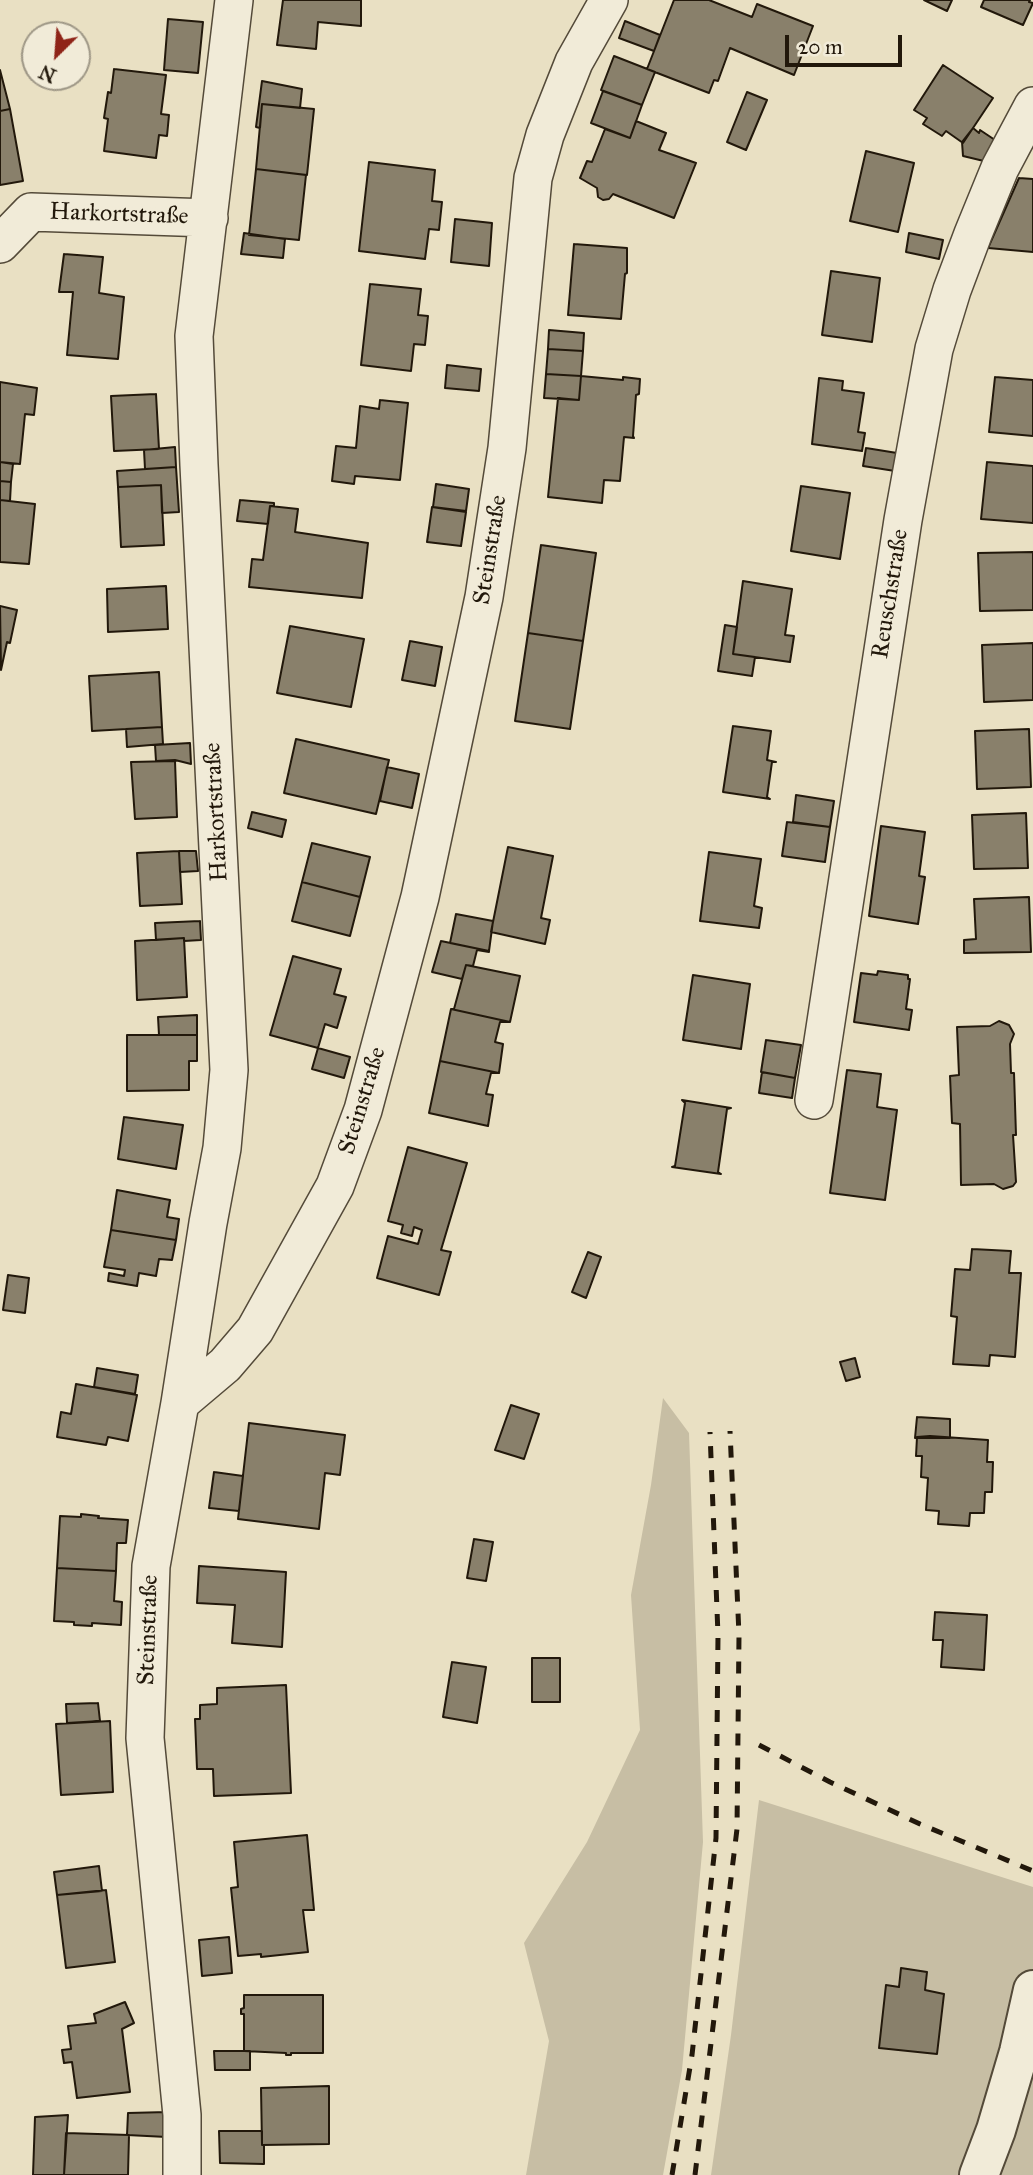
<!DOCTYPE html>
<meta charset="utf-8">
<style>
body{margin:0}
#map{position:relative;width:1033px;height:2175px;overflow:hidden;background:#e9e0c3;font-family:"IM FELL Great Primer",serif}
canvas{display:block}
.north{position:absolute;left:21px;top:21px;width:70px;height:70px;box-sizing:border-box;background:#f1ebd8;border:2px solid #9e9786;border-radius:50%;rotate:205deg;font-size:19px;font-weight:700;line-height:28px;text-align:center;color:#22180b}
.north::after{content:'';display:block;margin:auto;width:24px;height:32px;background:#8f2418;clip-path:polygon(50% 0,100% 100%,50% 72%,0 100%)}
.scale{position:absolute;left:785px;top:35px;width:117px;height:32px;box-sizing:border-box;border:4px solid #22180b;border-top:0;padding-left:9px;font-size:21px;line-height:24px;white-space:nowrap;color:#22180b;-webkit-text-stroke:5px #f1ebd8;paint-order:stroke}
</style>
<div id="map">
<canvas width="1033" height="2175"></canvas>
<div class="north">N</div>
<div class="scale">20 m</div>
</div>
<script>
const ctx = document.querySelector('canvas').getContext('2d');
ctx.lineJoin = 'round';
function fill(path, color) {
  ctx.fillStyle = color;
  ctx.fill(path, 'evenodd');
}
function poly(rows) {
  const path = new Path2D();
  for (const r of rows) {
    path.moveTo(r[0], r[1]);
    for (let i = 2; i < r.length; i += 2) path.lineTo(r[i], r[i + 1]);
  }
  return path;
}
function stroke(path, color, width, dash) {
  ctx.strokeStyle = color;
  ctx.lineWidth = width;
  ctx.lineCap = dash ? 'butt' : 'round';
  ctx.setLineDash(dash || []);
  ctx.stroke(path);
}
function drawText(font, color, halo, rows, align = 'center') {
  ctx.font = font + ' "IM FELL Great Primer",serif';
  ctx.lineWidth = 7;
  ctx.setLineDash([]);
  ctx.textBaseline = 'middle';
  ctx.strokeStyle = halo;
  ctx.fillStyle = color;
  for (const [text, x, y, turn = 0] of rows) {
    ctx.save();
    ctx.translate(x, y);
    ctx.rotate((+turn || 0) * Math.PI / 180);
    ctx.textAlign = isNaN(turn) ? turn : align;
    if (halo) ctx.strokeText(text, 0, 0);
    ctx.fillText(text, 0, 0);
    ctx.restore();
  }
}
const green = poly([
 [663,1398,689,1433,703,1842,682,2070,663,2175,526,2175,549,2041,524,1943,587,1842,640,1730,631,1595,651,1485],
 [759,1800,1033,1887,1033,2175,711,2175,731,2035],
 [902,1968,926,1972,925,1990,944,1994,937,2053,879,2047,886,1986,899,1987]
]);
const building = poly([
 [283,0,361,0,361,26,318,22,316,49,277,45,283,0],
 [674,0,709,0,752,17,757,4,813,26,794,75,730,48,718,81,714,80,709,93,647,69,674,0],
 [924,0,952,0,947,11,924,0],
 [984,0,1030,0,1029,2,1033,3,1023,25,981,7,984,0],
 [168,19,203,22,198,73,164,70,168,19],
 [625,21,660,35,654,51,619,38,625,21],
 [614,56,655,72,642,105,601,90,614,56],
 [943,65,993,98,963,143,946,131,942,136,923,124,927,118,914,110,943,65],
 [114,69,166,75,161,114,169,115,167,136,159,135,156,158,104,151,108,119,104,118,108,92,111,93,114,69],
 [0,70,10,109,0,111,0,70],
 [262,81,302,89,300,108,262,104,260,128,256,127,262,81],
 [603,91,642,105,630,138,591,123,603,91],
 [747,92,767,100,746,150,727,142,747,92],
 [262,104,314,109,307,175,256,169,262,104],
 [10,109,23,181,0,185,0,111,10,109],
 [636,121,666,133,659,150,696,163,674,218,613,194,609,199,603,200,598,197,597,188,580,178,587,161,592,162,605,129,630,138,636,121],
 [973,128,979,133,980,130,998,142,988,162,963,156,962,142,973,128],
 [866,151,914,163,898,232,850,221,866,151],
 [369,162,435,170,432,201,442,202,439,230,429,229,425,259,359,251,369,162],
 [256,169,306,175,299,240,249,235,256,169],
 [1019,178,1033,179,1033,252,988,248,1019,178],
 [455,219,492,223,489,266,451,262,455,219],
 [244,233,285,239,283,258,241,254,244,233],
 [909,233,943,240,939,259,906,252,909,233],
 [574,244,627,248,627,273,625,274,621,319,568,315,574,244],
 [64,254,103,257,99,293,124,297,118,359,67,355,73,292,59,292,64,254],
 [831,271,880,278,872,342,822,335,831,271],
 [370,284,421,289,418,315,428,316,425,345,414,344,411,371,361,365,370,284],
 [549,330,584,333,583,351,548,349,549,330],
 [548,349,583,351,581,376,546,374,548,349],
 [447,365,481,369,479,391,445,388,447,365],
 [546,374,581,376,579,400,544,398,546,374],
 [581,376,623,380,623,377,640,379,639,394,636,395,633,436,634,438,624,437,620,481,604,480,602,503,548,497,558,398,579,400,581,376],
 [995,377,1033,380,1033,436,989,432,995,377],
 [819,378,843,381,842,390,864,393,858,432,865,433,862,451,812,444,819,378],
 [0,382,37,388,34,415,25,414,20,464,0,462,0,382],
 [156,394,159,449,114,451,111,396,156,394],
 [380,400,408,403,400,480,355,476,354,484,332,481,336,446,356,448,360,406,379,409,380,400],
 [175,447,176,467,145,469,144,450,175,447],
 [866,448,897,453,895,471,863,466,866,448],
 [0,462,13,464,11,482,0,481,0,462],
 [987,462,1033,466,1033,523,981,519,987,462],
 [176,467,179,512,162,513,161,485,118,487,117,471,176,467],
 [0,481,11,482,10,501,0,500,0,481],
 [436,484,469,489,466,511,433,507,436,484],
 [161,485,164,545,121,547,118,487,161,485],
 [801,486,850,493,840,559,791,551,801,486],
 [0,500,35,504,29,564,0,562,0,500],
 [240,500,274,503,274,506,270,506,268,524,237,521,240,500],
 [270,506,298,509,295,532,368,543,362,598,249,587,252,559,263,560,270,506],
 [432,507,466,512,461,546,427,542,432,507],
 [541,545,596,553,583,641,528,633,541,545],
 [1033,552,1033,610,980,611,978,553,1033,552],
 [743,581,792,589,785,635,794,636,790,662,733,654,743,581],
 [166,586,168,629,108,632,107,589,166,586],
 [0,606,17,610,10,643,7,642,1,670,0,606],
 [725,625,737,627,733,654,755,657,752,676,718,671,725,625],
 [290,626,364,639,351,707,277,693,290,626],
 [528,633,583,641,570,729,515,721,528,633],
 [410,641,442,647,435,686,402,680,410,641],
 [1033,643,1033,700,984,702,982,645,1033,643],
 [159,672,162,727,92,731,89,676,159,672],
 [733,726,771,731,767,760,776,762,772,762,767,797,770,799,723,792,733,726],
 [162,727,163,744,127,747,126,729,162,727],
 [1029,729,1031,787,977,789,975,731,1029,729],
 [296,739,389,760,376,814,284,793,296,739],
 [190,743,191,764,175,760,156,761,155,745,190,743],
 [175,761,177,817,135,819,131,762,175,761],
 [387,767,419,774,412,808,380,801,387,767],
 [796,795,834,801,830,827,793,822,796,795],
 [252,812,286,820,282,837,248,828,252,812],
 [1026,813,1028,868,974,869,972,815,1026,813],
 [787,822,830,827,825,862,782,856,787,822],
 [881,826,925,832,919,876,925,877,918,924,869,916,881,826],
 [312,843,370,857,360,897,302,882,312,843],
 [508,847,553,856,541,918,550,920,545,944,491,932,508,847],
 [179,851,182,904,140,906,137,853,179,851],
 [179,851,196,851,198,871,180,872,179,851],
 [709,852,761,859,754,906,762,908,759,928,700,921,709,852],
 [302,882,360,897,350,936,292,921,302,882],
 [1029,897,1031,952,964,953,964,940,976,939,974,899,1029,897],
 [456,914,493,921,489,951,450,943,456,914],
 [200,921,201,940,184,941,184,938,156,940,155,923,200,921],
 [184,938,187,997,137,1000,135,941,184,938],
 [441,941,489,951,489,952,477,950,473,966,466,965,462,979,432,972,441,941],
 [293,956,341,969,334,994,346,997,337,1028,325,1024,318,1048,270,1035,293,956],
 [466,965,520,976,510,1022,451,1009,454,1009,466,965],
 [878,971,908,975,908,979,910,979,906,1009,912,1010,909,1030,854,1022,861,973,877,975,878,971],
 [693,975,750,984,741,1049,683,1040,693,975],
 [451,1009,510,1022,500,1022,495,1042,503,1044,499,1073,440,1061,451,1009],
 [197,1015,197,1035,159,1035,158,1017,197,1015],
 [999,1021,1009,1025,1014,1034,1010,1044,1011,1073,1014,1073,1016,1135,1013,1135,1016,1182,1013,1186,1003,1189,994,1184,961,1185,960,1124,952,1123,950,1076,959,1075,957,1027,990,1026,999,1021],
 [127,1035,197,1035,197,1061,189,1061,189,1090,127,1091,127,1035],
 [766,1040,801,1045,795,1078,761,1072,766,1040],
 [318,1048,350,1057,344,1078,312,1069,318,1048],
 [440,1061,499,1073,491,1073,486,1094,493,1095,488,1126,429,1113,440,1061],
 [847,1070,881,1074,877,1107,897,1110,885,1200,830,1193,847,1070],
 [762,1072,795,1078,792,1098,759,1093,762,1072],
 [682,1100,731,1108,727,1109,718,1172,721,1174,672,1167,675,1166,685,1103,682,1100],
 [124,1117,183,1125,176,1169,118,1159,124,1117],
 [408,1147,467,1163,441,1250,451,1252,439,1295,377,1278,388,1236,418,1244,422,1230,414,1227,412,1236,401,1233,403,1225,388,1221,408,1147],
 [117,1190,170,1200,167,1217,179,1219,176,1240,111,1230,117,1190],
 [111,1230,176,1240,172,1260,159,1259,156,1276,139,1273,137,1286,108,1281,109,1273,124,1276,125,1270,104,1267,111,1230],
 [972,1249,1011,1251,1009,1273,1021,1273,1015,1357,990,1355,989,1366,953,1364,957,1317,951,1316,955,1269,970,1270,972,1249],
 [588,1252,601,1257,586,1298,572,1292,588,1252],
 [8,1275,29,1278,25,1313,3,1310,8,1275],
 [855,1358,860,1377,846,1381,840,1362,855,1358],
 [97,1368,138,1375,135,1394,94,1387,97,1368],
 [76,1384,137,1395,128,1441,108,1437,106,1445,57,1437,61,1412,71,1414,76,1384],
 [511,1405,539,1414,524,1459,495,1450,511,1405],
 [917,1417,950,1419,950,1438,915,1438,917,1417],
 [249,1423,345,1435,340,1475,325,1473,319,1529,238,1519,249,1423],
 [930,1436,988,1440,987,1462,993,1462,992,1492,985,1492,984,1513,970,1513,969,1526,938,1524,939,1511,926,1510,928,1478,921,1477,922,1456,916,1456,917,1437,930,1436],
 [214,1472,243,1476,239,1511,209,1508,214,1472],
 [81,1514,99,1516,98,1518,128,1520,126,1543,117,1543,116,1571,57,1568,60,1516,81,1517,81,1514],
 [474,1539,493,1542,486,1581,467,1578,474,1539],
 [199,1566,286,1572,282,1647,232,1643,235,1605,197,1603,199,1566],
 [57,1568,116,1571,114,1601,122,1602,121,1625,92,1623,92,1626,74,1625,74,1622,54,1621,57,1568],
 [935,1612,987,1615,984,1670,941,1667,943,1640,933,1640,935,1612],
 [532,1658,560,1658,560,1702,532,1702,532,1658],
 [452,1662,486,1667,477,1723,443,1717,452,1662],
 [286,1685,291,1793,214,1796,213,1769,197,1769,195,1719,200,1719,200,1705,217,1704,217,1688,286,1685],
 [98,1703,100,1721,67,1723,66,1704,98,1703],
 [110,1721,113,1792,61,1795,56,1724,110,1721],
 [307,1835,314,1910,303,1910,308,1952,261,1957,261,1954,238,1956,231,1888,238,1887,234,1842,307,1835],
 [99,1866,102,1891,57,1895,54,1872,99,1866],
 [106,1890,115,1962,66,1968,57,1895,106,1890],
 [229,1937,232,1973,202,1976,199,1940,229,1937],
 [901,1968,927,1972,925,1990,944,1994,937,2054,879,2048,886,1985,899,1987,901,1968],
 [244,1995,323,1995,323,2053,291,2053,291,2055,286,2055,286,2053,244,2051,244,2014,241,2014,241,2009,244,2008,244,1995],
 [125,2002,134,2023,122,2029,130,2092,77,2098,72,2062,64,2063,62,2050,71,2049,68,2026,96,2023,94,2014,125,2002],
 [214,2051,250,2051,250,2070,215,2070,214,2051],
 [329,2086,329,2144,262,2145,261,2088,329,2086],
 [168,2112,167,2137,127,2135,128,2113,168,2112],
 [68,2115,64,2175,33,2175,35,2117,68,2115],
 [219,2131,262,2131,262,2145,264,2145,264,2164,220,2163,219,2131],
 [66,2133,129,2135,128,2175,64,2175,66,2133]
]);
const minor = poly([
 [0,244,31,212,209,218],
 [814,1100,903,520,934,349,952,290,973,234,1000,168,1033,106],
 [180,1403,208,1223,222,1148,229,1070,199,465,194,336,234,0],
 [182,2175,182,2115,145,1738,151,1566,180,1403,225,1365,255,1330,335,1186,363,1110,420,897,484,597,507,448,533,178,545,135,574,62,609,0]
]);
const tertiary = poly([
 [979,2175,996,2130,1019,2052,1033,1990]
]);
const rail = poly([
 [759,1745,830,1782,920,1824,1033,1871],
 [672,2175,692,2055,716,1838,718,1635,710,1432],
 [695,2175,737,1829,739,1635,730,1431]
]);
const streetNames = [
 ["Harkortstraße",119,215,2],
 ["Steinstraße",491,550,-81],
 ["Reuschstraße",891,594,-81],
 ["Harkortstraße",217,812,-93],
 ["Steinstraße",363,1101,-73],
 ["Steinstraße",149,1630,-88]
];
fill(green, '#c7bea4');
fill(building, '#89806b');
stroke(building, '#22180b', 2);
stroke(minor, '#544a39', 40);
stroke(tertiary, '#544a39', 42);
stroke(minor, '#f1ebd8', 37);
stroke(tertiary, '#f1ebd8', 38);
stroke(rail, '#22180b', 5, [12, 12]);
drawText('24px', '#22180b', '#f1ebd8', streetNames);
</script>
